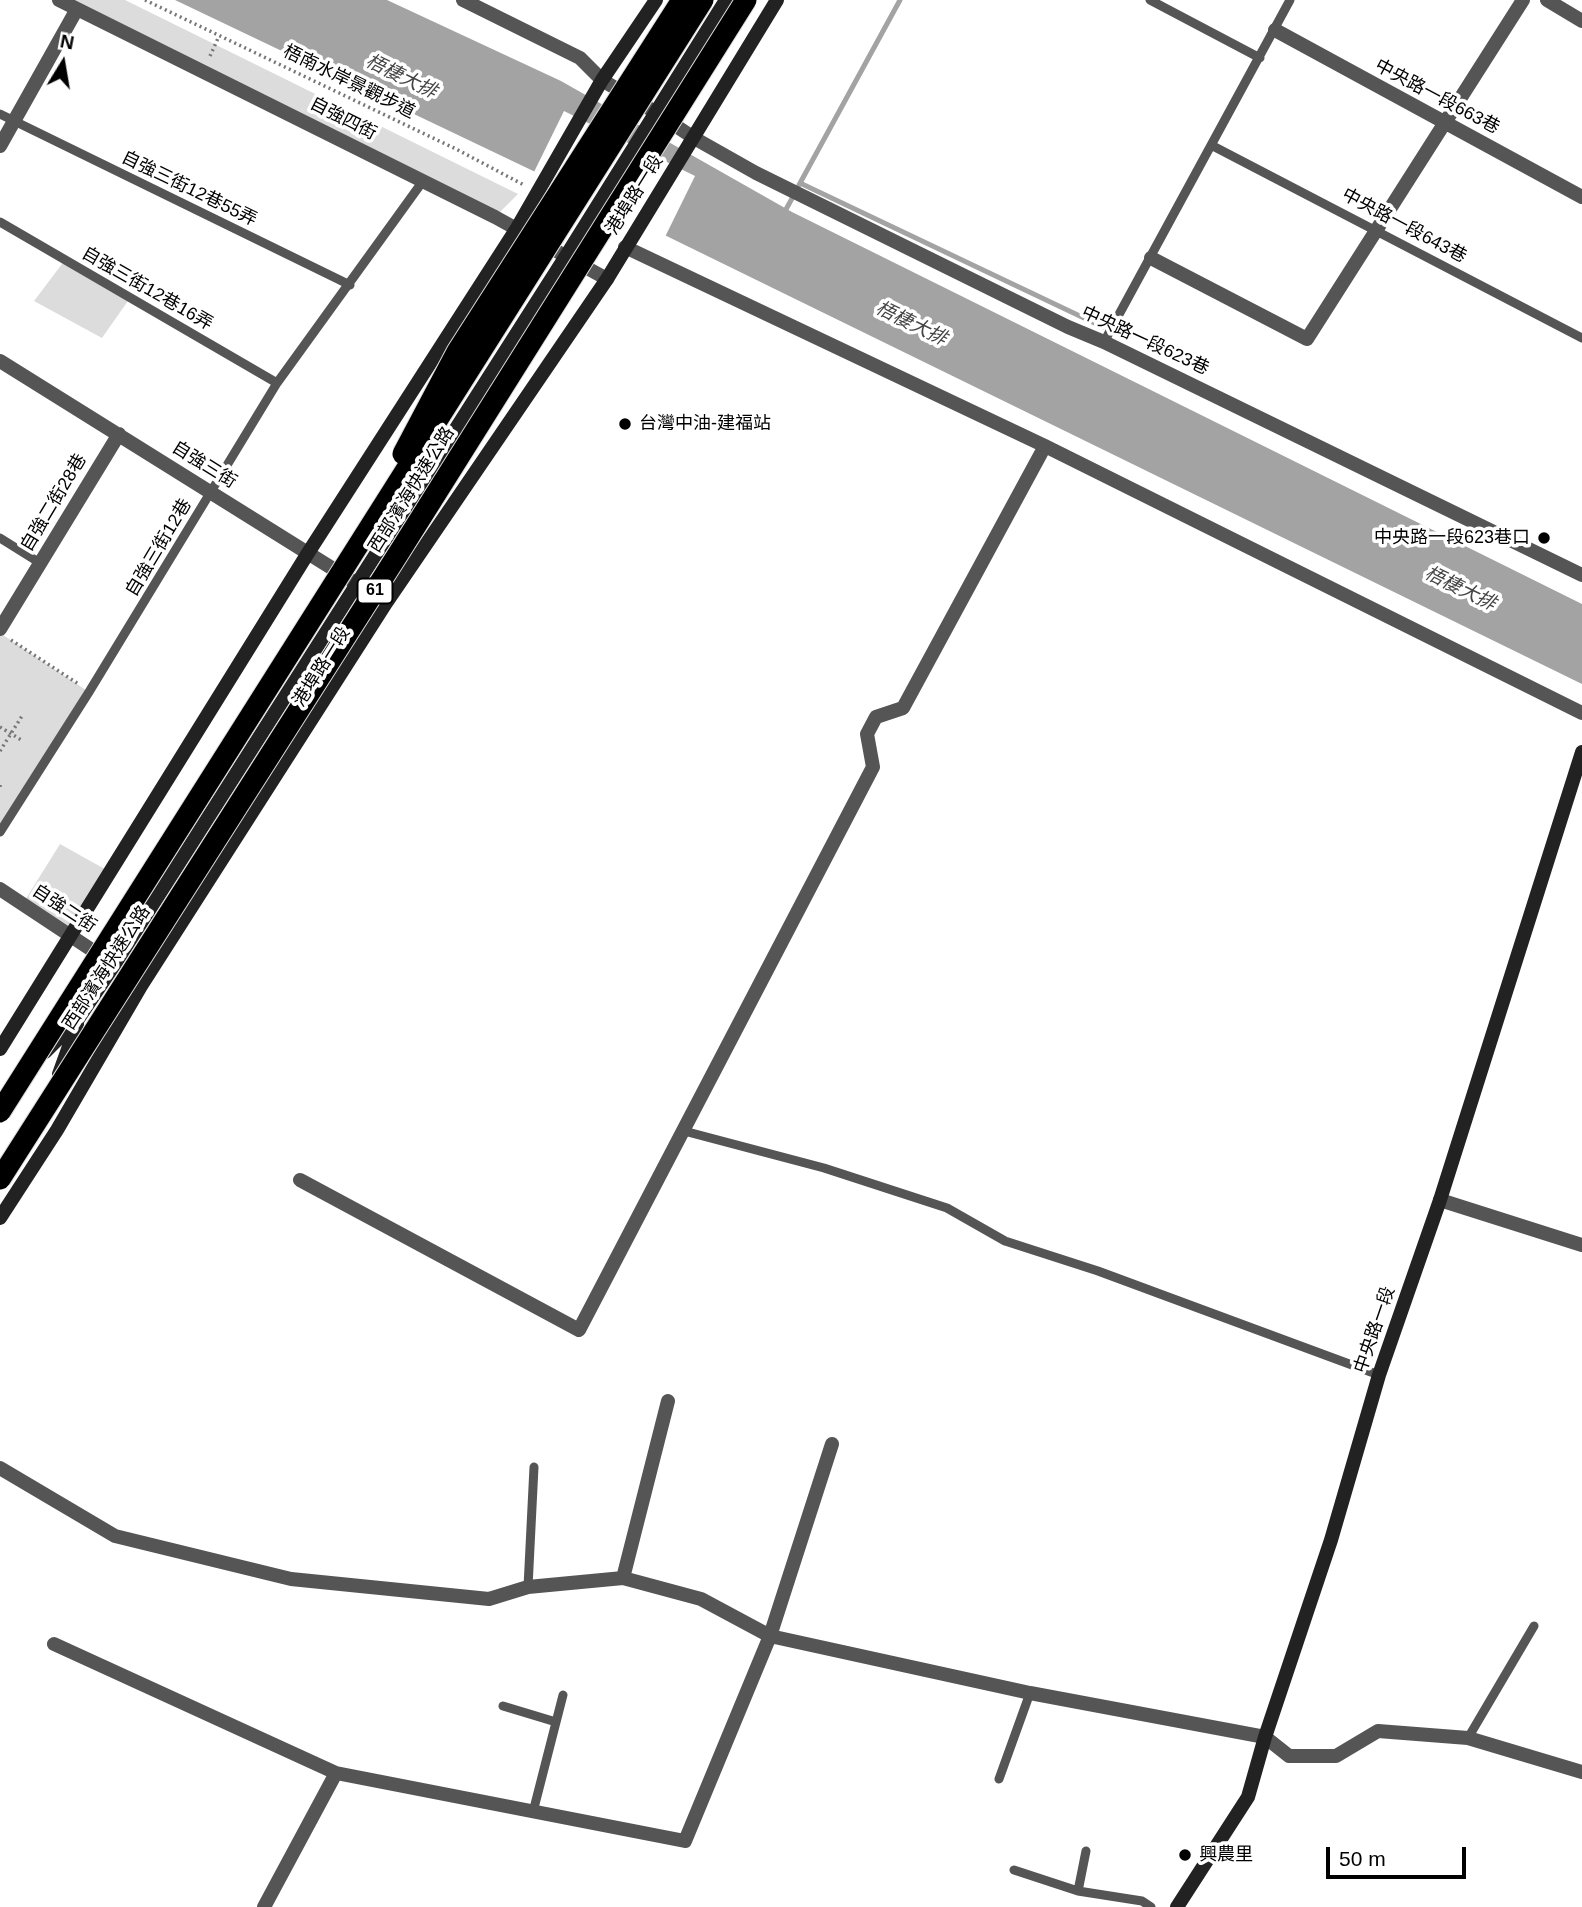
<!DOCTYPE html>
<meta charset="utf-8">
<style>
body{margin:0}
#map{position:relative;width:1582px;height:1907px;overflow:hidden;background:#fff;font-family:Arial,sans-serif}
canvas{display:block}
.north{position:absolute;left:28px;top:28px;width:70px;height:70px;-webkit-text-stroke:5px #fff;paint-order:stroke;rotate:11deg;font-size:19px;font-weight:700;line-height:28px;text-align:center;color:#000}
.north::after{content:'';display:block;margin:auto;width:24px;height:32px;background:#000;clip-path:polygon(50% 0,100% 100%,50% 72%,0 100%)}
.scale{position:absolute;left:1326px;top:1847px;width:140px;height:32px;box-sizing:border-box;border:4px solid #000;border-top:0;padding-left:9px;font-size:21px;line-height:24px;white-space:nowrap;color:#000;-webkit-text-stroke:5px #fff;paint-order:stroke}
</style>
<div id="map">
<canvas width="1582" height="1907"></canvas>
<div class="north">N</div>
<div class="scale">50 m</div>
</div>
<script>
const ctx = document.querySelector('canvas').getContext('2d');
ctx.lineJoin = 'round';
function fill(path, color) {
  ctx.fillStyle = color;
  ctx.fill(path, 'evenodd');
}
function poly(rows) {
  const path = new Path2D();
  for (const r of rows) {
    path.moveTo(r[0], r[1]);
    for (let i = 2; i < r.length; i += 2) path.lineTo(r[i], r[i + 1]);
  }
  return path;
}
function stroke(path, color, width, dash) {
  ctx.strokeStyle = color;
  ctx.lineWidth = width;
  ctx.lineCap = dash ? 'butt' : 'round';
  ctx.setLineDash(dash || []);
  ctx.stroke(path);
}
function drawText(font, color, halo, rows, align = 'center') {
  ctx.font = font + ' Arial,"Noto Sans TC",sans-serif';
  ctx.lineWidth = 7;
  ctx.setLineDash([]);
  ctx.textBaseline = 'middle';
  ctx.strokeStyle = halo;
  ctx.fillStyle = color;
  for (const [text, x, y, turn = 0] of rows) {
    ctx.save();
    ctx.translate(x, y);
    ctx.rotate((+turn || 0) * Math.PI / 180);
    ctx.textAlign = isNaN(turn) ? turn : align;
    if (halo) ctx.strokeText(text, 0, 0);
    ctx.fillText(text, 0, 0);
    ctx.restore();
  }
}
const green = poly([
 [69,0,125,0,518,194,495,217],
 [65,260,130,298,102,338,34,301],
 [0,633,89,692,0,832],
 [60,844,110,872,70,936,22,905]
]);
const water = poly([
 [175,0,387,0,561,81,792,212,1582,604,1582,684,548,178]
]);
const pier = poly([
 [564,111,695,176,664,239,533,174]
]);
const stream = poly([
 [800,183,1103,327],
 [799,185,900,0],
 [784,213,795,193]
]);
const path = poly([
 [145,0,456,149,524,185],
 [210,56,219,36],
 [11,640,80,685],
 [0,727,23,741],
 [0,751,22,716],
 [0,785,0,788]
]);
const lane = poly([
 [1150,0,1260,58],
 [0,114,350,285],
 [1211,145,1582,338],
 [0,222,277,383],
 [1104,342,1290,0],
 [0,538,40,563],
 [0,832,89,692,277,383,423,181],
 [684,1131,824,1168,947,1208,1005,1241,1098,1271,1379,1375],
 [528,1587,534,1467],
 [503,1706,556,1722],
 [1468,1738,1534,1626],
 [999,1779,1030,1693],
 [533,1812,563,1695],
 [1014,1870,1078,1891,1142,1901,1151,1907],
 [1078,1891,1086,1851]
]);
const street = poly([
 [59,0,495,217,607,279],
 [463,0,580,58,602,80,655,112,694,138,756,173,1068,327,1104,342,1582,575],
 [1547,0,1582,21],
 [1275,30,1582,197],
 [0,146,77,9],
 [625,247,1045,446,1582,713],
 [1151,258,1307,339,1523,0],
 [0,361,367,590],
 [0,629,119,434],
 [0,889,107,960],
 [300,1180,579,1330,873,767,867,734,876,717,903,708,1045,446],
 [1440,1200,1582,1245],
 [0,1468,115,1536,291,1579,489,1599,528,1587,623,1578,701,1599,770,1636,1030,1693,1265,1737,1289,1756,1336,1756,1378,1731,1468,1738,1582,1772],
 [623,1578,668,1401],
 [54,1644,336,1773,685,1841,770,1636,832,1444],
 [264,1907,336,1773]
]);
const secondary = poly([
 [0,1049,308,553,517,228,602,80,656,0],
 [45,1052,78,1019,114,965,566,256,726,0],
 [59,1074,77,1024],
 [0,1218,57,1130,141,986,386,603,607,279,777,0],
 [1177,1907,1248,1797,1265,1737,1331,1540,1379,1375,1440,1200,1582,752]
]);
const highwayBridge = poly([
 [403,454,457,352,682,0],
 [0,1112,703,0],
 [0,1179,400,551,746,0]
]);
const markers = [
 [625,424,7,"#000"],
 [1544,538,7,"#000"],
 [1185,1855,7,"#000"]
];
const shields = [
 [375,591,35]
];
const shieldNames = [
 ["61",375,591]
];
const streetNames = [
 ["梧南水岸景觀步道",349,82,26],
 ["中央路一段663巷",1437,97,28],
 ["自強四街",343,119,27],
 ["自強三街12巷55弄",189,189,26],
 ["港埠路一段",635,195,-58],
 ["中央路一段643巷",1404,226,28],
 ["自強三街12巷16弄",147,289,30],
 ["中央路一段623巷",1145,341,25],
 ["自強三街",204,465,32],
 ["西部濱海快速公路",412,490,-58],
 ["自強二街28巷",54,503,-59],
 ["自強三街12巷",159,548,-59],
 ["港埠路一段",322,667,-58],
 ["自強二街",64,909,33],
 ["西部濱海快速公路",107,968,-57],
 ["中央路一段",1375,1330,-71]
];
const poiNames = [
 ["台灣中油-建福站",639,424],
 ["中央路一段623巷口",1530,538,"right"],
 ["興農里",1199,1855]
];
const waterNames = [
 ["梧棲大排",401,77,26],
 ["梧棲大排",911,324,26],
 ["梧棲大排",1460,589,26]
];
fill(green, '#dcdcdc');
fill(water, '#a3a3a3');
fill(pier, '#fff');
stroke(stream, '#a3a3a3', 5);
stroke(path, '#777', 3.5, [2, 3.5]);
stroke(lane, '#555', 9);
stroke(street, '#555', 14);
stroke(secondary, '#222', 14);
stroke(highwayBridge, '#dbdbdb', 23, []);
stroke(highwayBridge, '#000', 21);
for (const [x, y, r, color] of markers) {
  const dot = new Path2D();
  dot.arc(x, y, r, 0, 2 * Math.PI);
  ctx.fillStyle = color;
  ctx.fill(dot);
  stroke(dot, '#fff', 2.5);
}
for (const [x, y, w] of shields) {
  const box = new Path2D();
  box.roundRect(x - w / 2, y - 12.5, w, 25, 5);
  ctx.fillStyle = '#fff';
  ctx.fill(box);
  stroke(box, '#000', 2);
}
drawText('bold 16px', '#000', null, shieldNames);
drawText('18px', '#000', '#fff', streetNames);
drawText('18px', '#000', '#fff', poiNames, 'left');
drawText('italic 19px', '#444', '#fff', waterNames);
</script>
